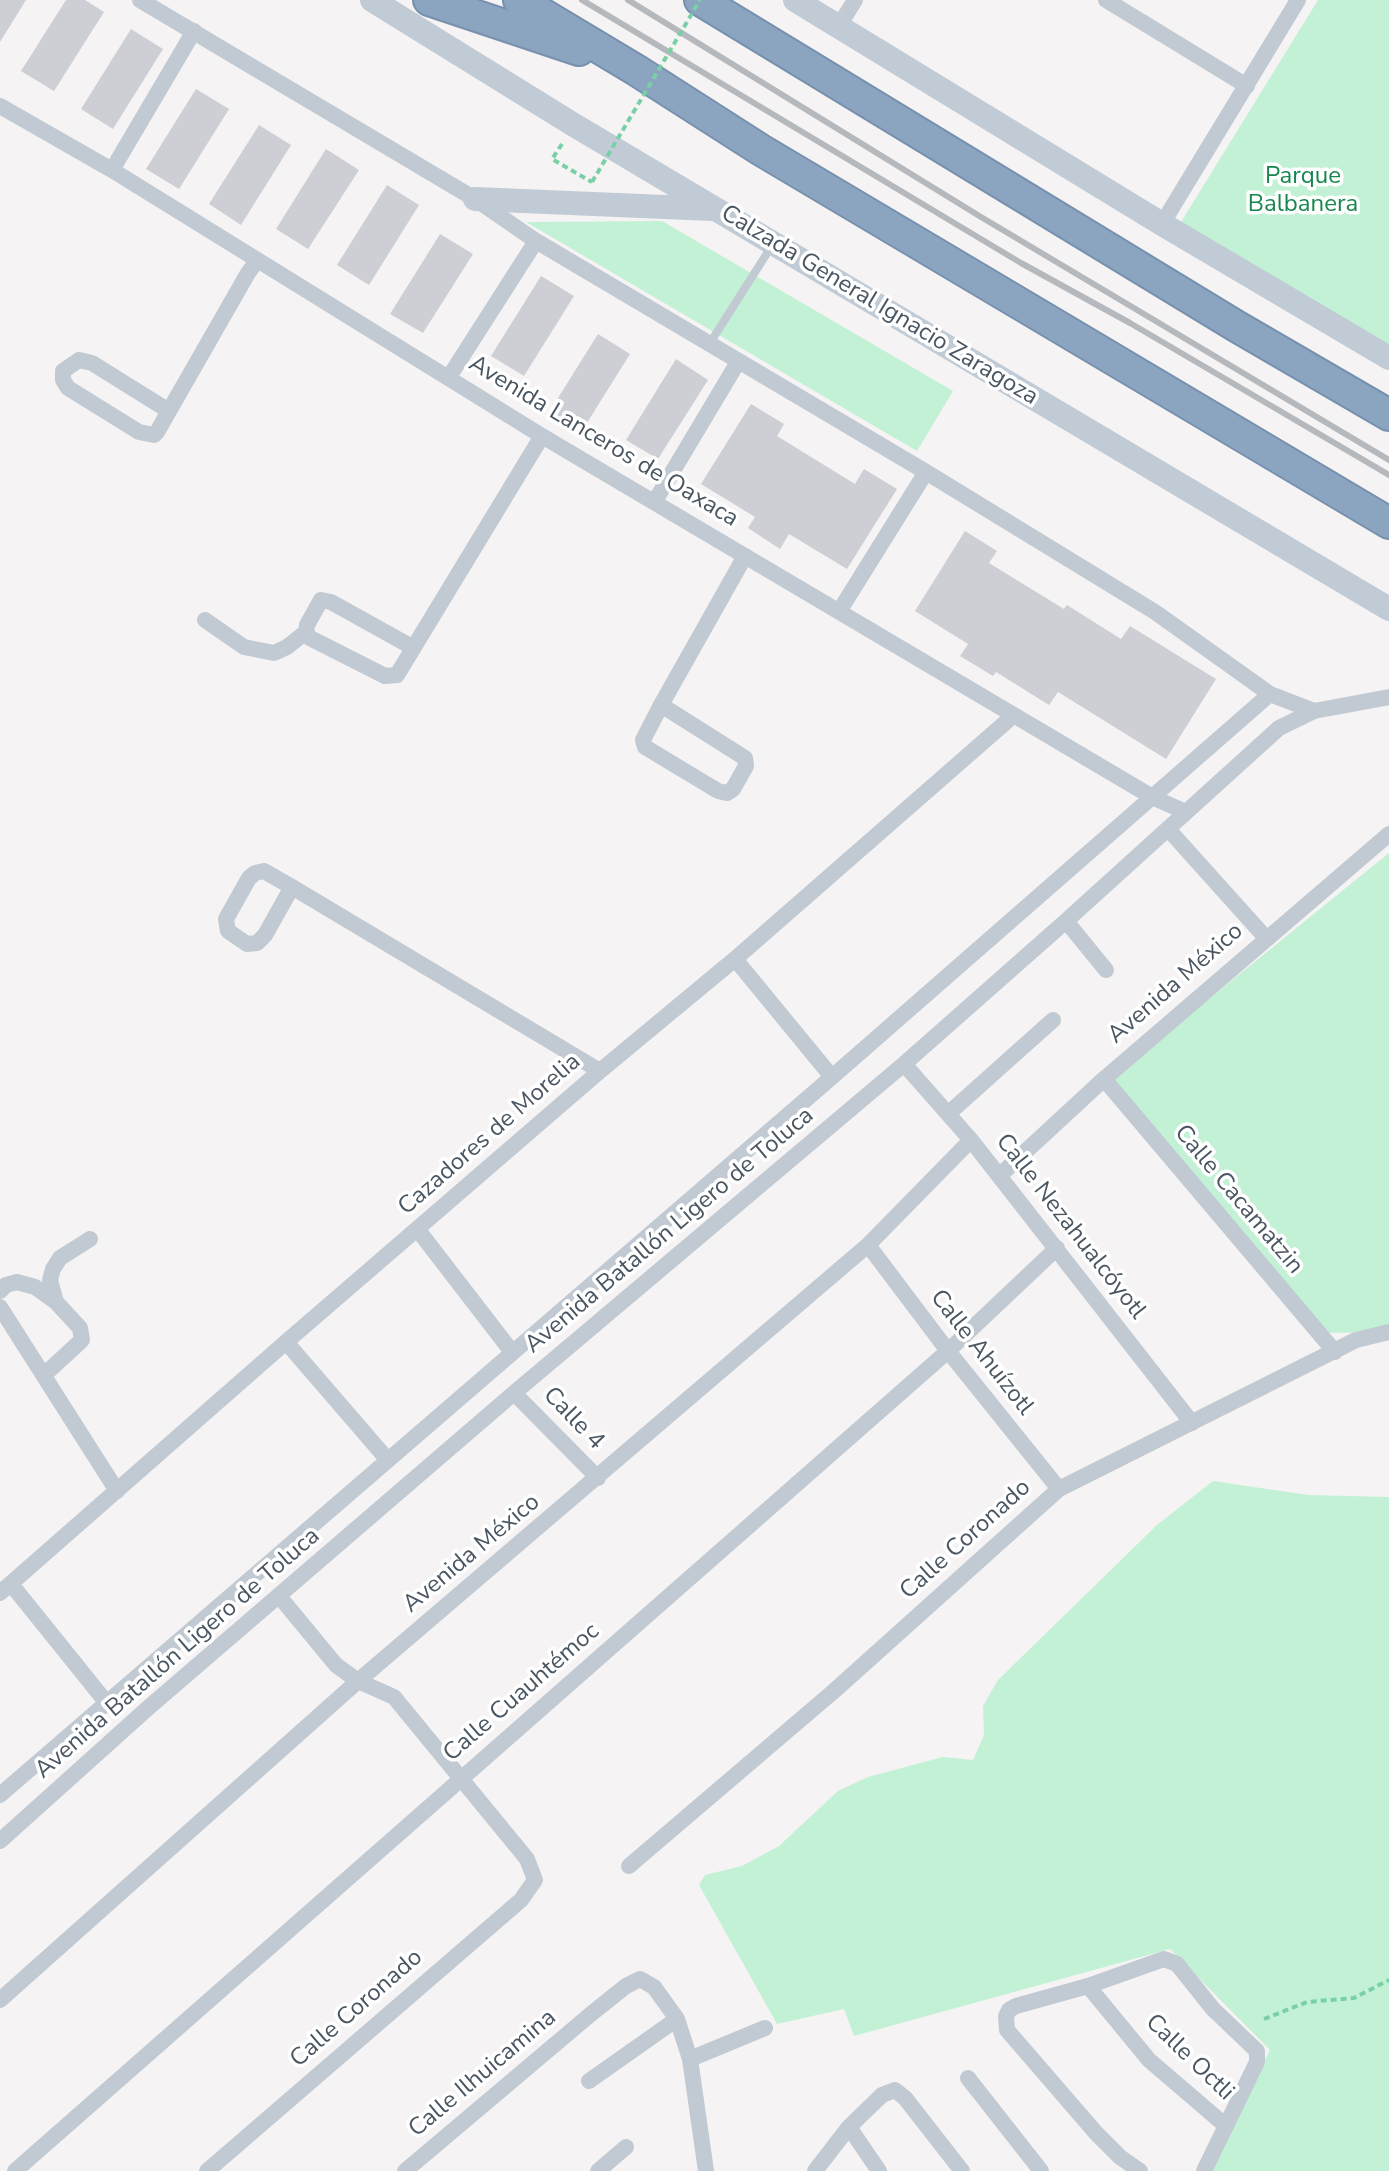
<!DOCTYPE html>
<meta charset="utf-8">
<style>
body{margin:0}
canvas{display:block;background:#f5f3f3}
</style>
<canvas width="1389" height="2171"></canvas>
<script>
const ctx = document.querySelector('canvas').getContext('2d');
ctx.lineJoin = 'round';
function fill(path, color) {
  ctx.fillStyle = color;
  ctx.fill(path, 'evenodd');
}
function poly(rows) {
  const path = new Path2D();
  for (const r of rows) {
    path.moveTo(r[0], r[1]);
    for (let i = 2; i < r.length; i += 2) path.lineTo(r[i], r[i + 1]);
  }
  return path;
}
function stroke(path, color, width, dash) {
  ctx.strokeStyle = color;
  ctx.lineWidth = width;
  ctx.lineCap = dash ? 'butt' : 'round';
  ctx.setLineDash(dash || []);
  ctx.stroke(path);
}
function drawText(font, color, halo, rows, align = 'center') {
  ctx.font = font + ' "Nunito Sans",sans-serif';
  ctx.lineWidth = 7;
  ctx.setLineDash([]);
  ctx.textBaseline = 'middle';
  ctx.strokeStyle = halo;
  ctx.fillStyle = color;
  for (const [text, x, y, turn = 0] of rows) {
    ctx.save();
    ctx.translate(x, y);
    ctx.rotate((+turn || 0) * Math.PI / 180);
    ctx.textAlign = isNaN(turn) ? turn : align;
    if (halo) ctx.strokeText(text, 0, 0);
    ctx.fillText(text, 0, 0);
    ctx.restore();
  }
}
const green = poly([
 [1318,0,1389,0,1389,346,1181,222],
 [662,221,953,391,917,451,526,222],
 [1389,853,1389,1332,1326,1333,1109,1080],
 [1213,1481,1308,1495,1389,1497,1389,2171,1212,2171,1270,2050,1170,1949,854,2036,844,2009,777,2024,699,1885,705,1875,742,1866,779,1846,838,1791,868,1777,943,1757,973,1760,984,1735,983,1706,998,1680,1157,1525]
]);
const building = poly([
 [0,0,26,0,0,42],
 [66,0,85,0,104,12,54,91,21,71],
 [131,29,163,49,113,129,81,109],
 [196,89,229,109,179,189,146,169],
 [259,125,291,145,241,225,209,204],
 [326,149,359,170,308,249,276,229],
 [387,185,419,205,369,285,337,265],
 [440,234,473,254,423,333,390,314],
 [541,276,574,296,524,376,491,356],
 [598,334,630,354,580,434,548,414],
 [676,359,708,380,658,459,626,440],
 [751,404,784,424,777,436,855,484,864,469,897,489,847,569,789,534,780,549,748,528,755,517,701,484],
 [965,531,997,551,989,563,1064,609,1067,605,1121,639,1130,626,1216,679,1166,759,1058,692,1049,705,996,672,993,676,960,656,968,644,915,611]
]);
const path = poly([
 [562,144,552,159,592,182],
 [1264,2019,1307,2002,1354,1998,1389,1980]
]);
const lane = poly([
 [710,343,771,247]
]);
const street = poly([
 [140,0,475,199,536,241,926,472,1155,612,1270,694,1314,711],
 [1106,0,1247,86],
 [839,26,855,0],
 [0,106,112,170,542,436,1154,798,1186,812],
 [112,170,194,31],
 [1162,224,1298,0],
 [449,377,536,241],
 [169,411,92,363,79,360,63,371,63,380,68,388,139,432,154,435,157,432,248,273,257,261],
 [655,501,738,362],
 [840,610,926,472],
 [205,620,244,647,274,653,287,647,306,632,307,625,321,600,331,602,412,647],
 [306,632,310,638,385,676,397,675,542,436],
 [661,705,745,758,746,766,733,789,727,793,718,791,645,747,643,740,661,705,745,556],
 [1168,829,1266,938],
 [292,887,265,935,257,943,247,944,228,931,226,919,249,878,255,873,264,871,292,887,600,1071],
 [1066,921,1106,970],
 [735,959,832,1077],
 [904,1064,971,1140,1192,1423],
 [1104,1079,1335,1352],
 [949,1113,1053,1020],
 [999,1176,1104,1079,1389,834],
 [418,1230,512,1352],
 [868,1245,948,1351,1059,1489],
 [0,1291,6,1285,17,1282,35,1287,56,1302,80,1328,82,1340,44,1375],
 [56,1302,50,1280,53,1269,60,1258,90,1239],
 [0,1307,117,1491],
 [286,1342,387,1459],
 [514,1393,598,1478],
 [11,1584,106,1702],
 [0,1593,286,1342,600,1071,735,959,1014,715],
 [0,1795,832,1077,1270,694],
 [0,1841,148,1708,514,1393,904,1064,1066,921,1279,728,1314,711,1389,697],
 [629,1866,834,1691,1059,1489,1356,1340,1389,1332],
 [1088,1986,1149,2060,1226,2126],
 [0,2000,358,1681,868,1245,971,1140],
 [690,2059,765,2028],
 [968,2078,1041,2171],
 [589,2081,677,2019],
 [849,2127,879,2171],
 [15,2171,948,1351,1057,1248],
 [207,2171,521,1900,535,1880,527,1859,394,1697,358,1681,336,1665,279,1596],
 [405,2171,591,2014,626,1986,640,1979,654,1987,677,2019,690,2059,706,2171],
 [598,2171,626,2147],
 [815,2171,849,2127,882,2095,895,2090,905,2098,962,2171],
 [1140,2171,1120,2157,1096,2133,1007,2030,1006,2016,1009,2010,1016,2006,1088,1986,1164,1959,1177,1964,1213,2009,1257,2051,1257,2062,1204,2171]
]);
const secondary = poly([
 [372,0,574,125,1389,609],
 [795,0,1162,224,1389,358],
 [475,199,712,209]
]);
const highway = poly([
 [429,0,579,50],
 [519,0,636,70,761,150,1389,523],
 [700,0,1236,326,1389,415]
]);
const rail = poly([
 [582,0,1021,263,1130,323,1389,475],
 [628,0,981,217,1389,460]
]);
const pathBridge = poly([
 [592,182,700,0]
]);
const parkNames = [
 ["Parque",1303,177],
 ["Balbanera",1303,205]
];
const streetNames = [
 ["Calzada General Ignacio Zaragoza",879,306,31],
 ["Avenida Lanceros de Oaxaca",603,442,31],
 ["Avenida México",1176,984,-41],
 ["Cazadores de Morelia",490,1135,-41],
 ["Calle Cacamatzin",1238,1200,50],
 ["Calle Nezahualcóyotl",1070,1227,52],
 ["Avenida Batallón Ligero de Toluca",670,1231,-40],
 ["Calle Ahuízotl",981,1353,52],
 ["Calle 4",573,1419,46],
 ["Calle Coronado",966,1540,-42],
 ["Avenida México",472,1554,-40],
 ["Avenida Batallón Ligero de Toluca",178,1654,-41],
 ["Calle Cuauhtémoc",522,1693,-41],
 ["Calle Coronado",357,2009,-41],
 ["Calle Octli",1189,2058,44],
 ["Calle Ilhuicamina",483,2074,-40]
];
fill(green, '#c3f1d5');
fill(building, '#cdcfd5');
stroke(highway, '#7690ad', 34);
stroke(path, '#7ad0a6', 4, [6, 4]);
stroke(lane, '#c1cad2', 8);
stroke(street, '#c1cad2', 16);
stroke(secondary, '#c1cbd6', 24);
stroke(highway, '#8ba5c1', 30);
stroke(rail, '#b5b8bd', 6);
stroke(pathBridge, '#7ad0a6', 4, [6, 4]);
drawText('24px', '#17864f', '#fff', parkNames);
drawText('24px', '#4a5661', '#fff', streetNames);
</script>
